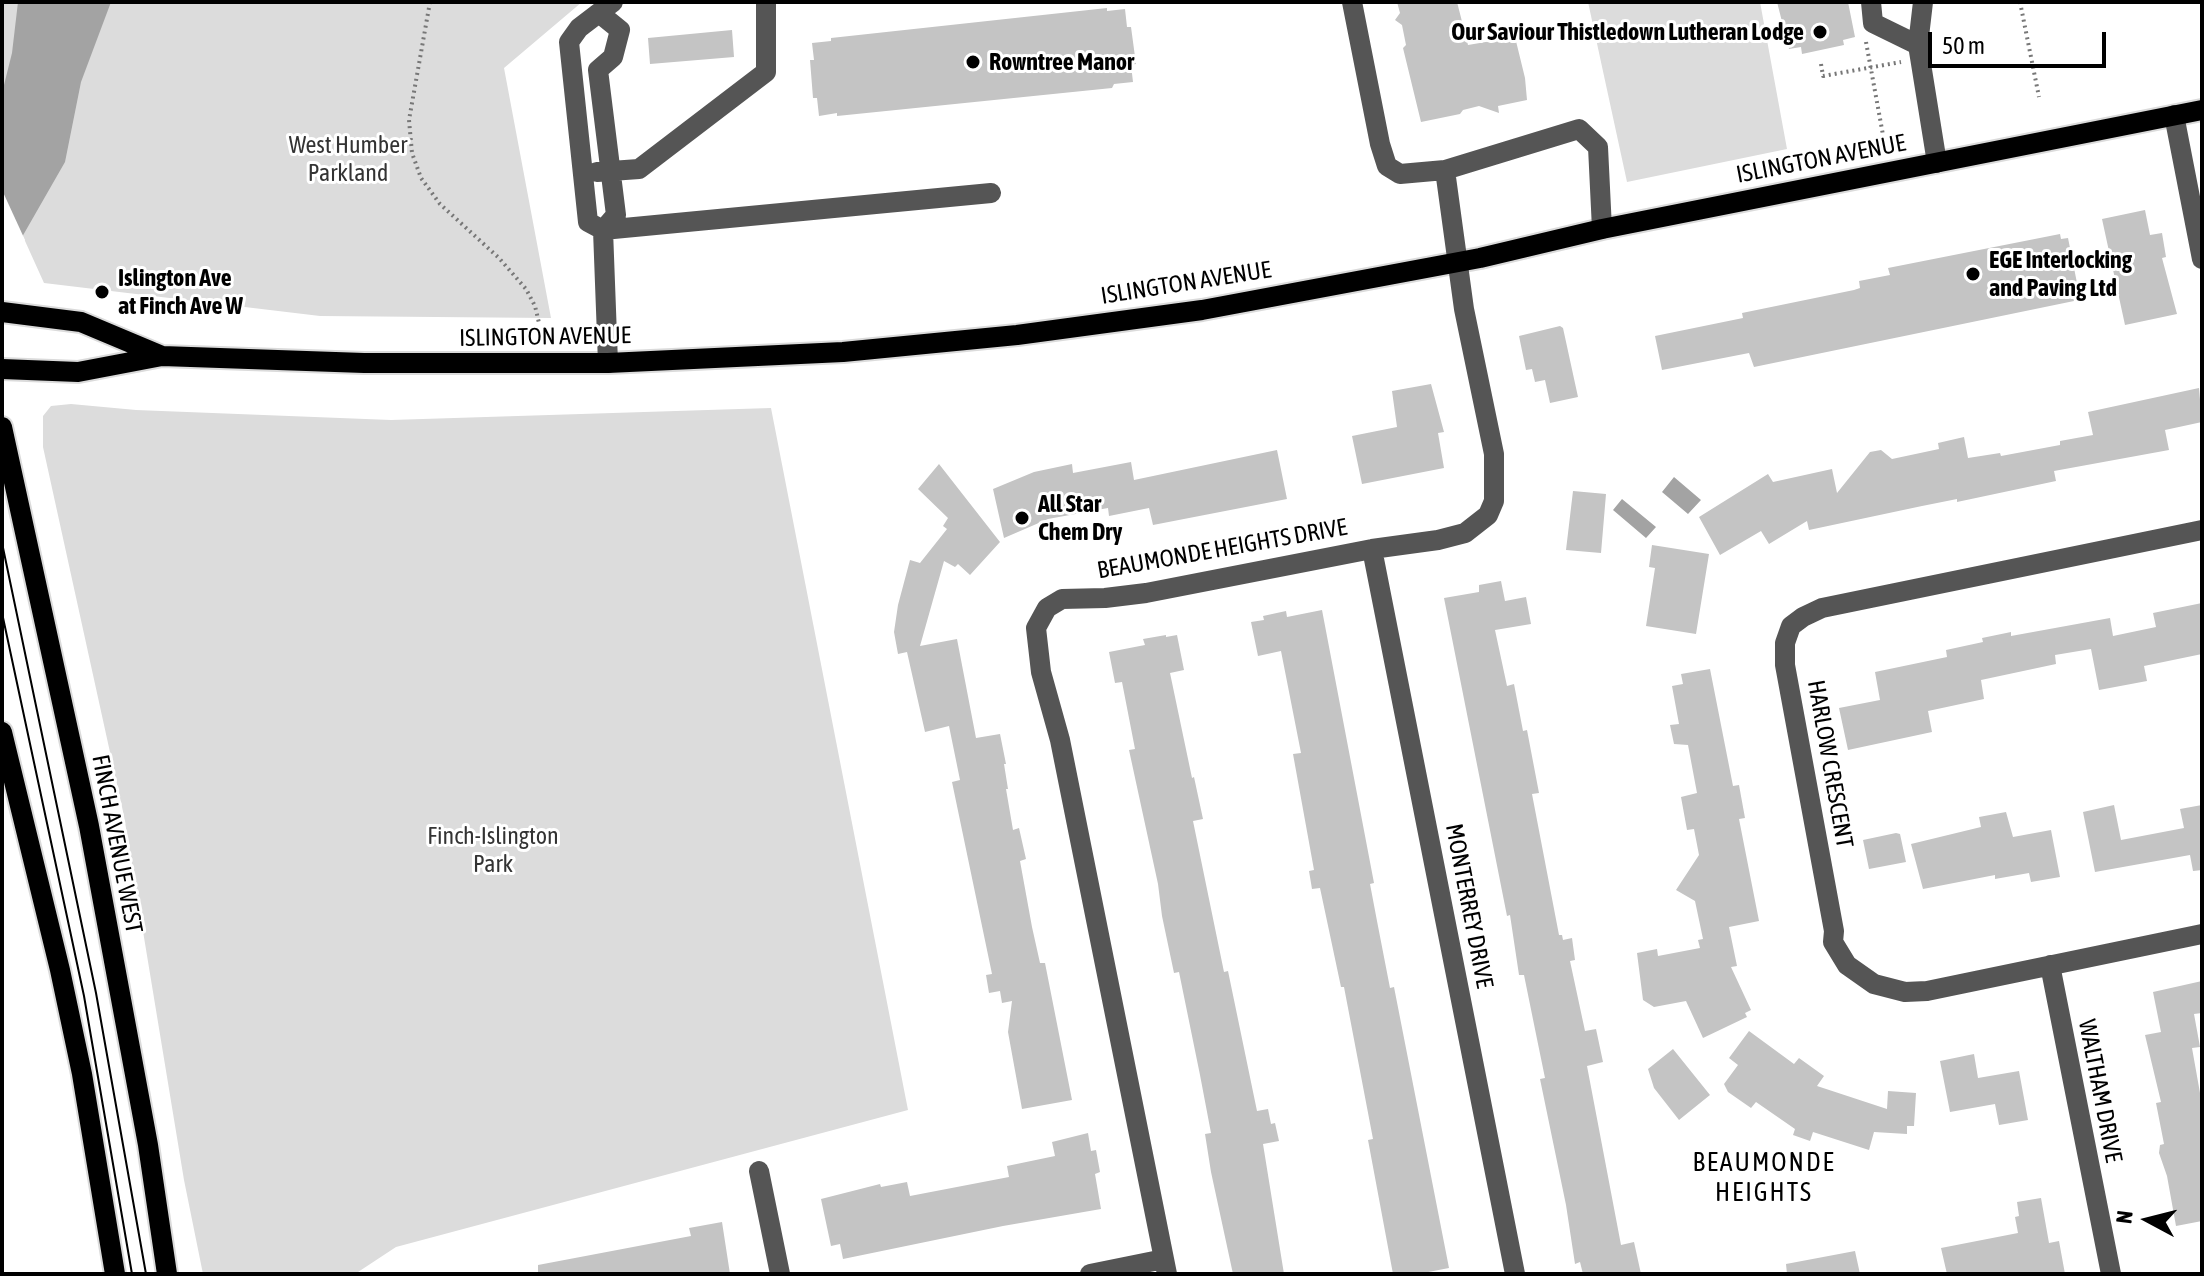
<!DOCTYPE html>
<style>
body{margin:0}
#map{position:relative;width:2204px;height:1276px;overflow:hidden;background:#fff;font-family:"Asap Condensed",sans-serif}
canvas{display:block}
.frame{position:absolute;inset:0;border:4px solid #000;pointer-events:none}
.north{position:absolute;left:2108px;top:1180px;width:80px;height:80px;-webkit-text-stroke:6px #fff;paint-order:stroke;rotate:277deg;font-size:22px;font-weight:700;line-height:32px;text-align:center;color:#000}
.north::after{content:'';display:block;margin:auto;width:28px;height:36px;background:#000;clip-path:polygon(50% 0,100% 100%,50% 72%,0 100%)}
.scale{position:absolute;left:1928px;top:32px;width:178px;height:36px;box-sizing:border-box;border:4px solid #000;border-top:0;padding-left:10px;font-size:24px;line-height:28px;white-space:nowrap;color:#000;-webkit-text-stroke:6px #fff;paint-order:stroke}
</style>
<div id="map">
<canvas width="2204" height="1276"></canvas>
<div class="frame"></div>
<div class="north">N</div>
<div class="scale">50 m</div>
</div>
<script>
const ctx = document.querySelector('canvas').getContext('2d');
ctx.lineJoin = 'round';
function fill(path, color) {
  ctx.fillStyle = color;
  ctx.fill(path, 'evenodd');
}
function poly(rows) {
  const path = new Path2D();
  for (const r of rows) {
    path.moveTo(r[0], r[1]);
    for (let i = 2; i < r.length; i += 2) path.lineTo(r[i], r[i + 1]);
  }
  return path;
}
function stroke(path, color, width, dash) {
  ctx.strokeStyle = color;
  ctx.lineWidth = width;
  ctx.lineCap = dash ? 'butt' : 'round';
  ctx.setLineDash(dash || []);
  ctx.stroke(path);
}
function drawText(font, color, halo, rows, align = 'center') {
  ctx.font = font + ' "Asap Condensed",sans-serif';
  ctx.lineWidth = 6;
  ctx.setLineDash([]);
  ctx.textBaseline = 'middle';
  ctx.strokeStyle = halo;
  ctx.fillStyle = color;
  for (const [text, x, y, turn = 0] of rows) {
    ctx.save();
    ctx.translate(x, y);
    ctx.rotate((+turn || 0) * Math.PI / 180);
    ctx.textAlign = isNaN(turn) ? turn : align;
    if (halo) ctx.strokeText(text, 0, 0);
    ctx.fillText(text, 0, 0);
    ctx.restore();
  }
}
const green = poly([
 [2,2,582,2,504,68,551,318,320,316,44,283,2,190],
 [1588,2,1760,2,1787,149,1627,182],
 [71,404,136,410,391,420,771,408,908,1110,396,1247,355,1274,203,1274,184,1180,124,816,43,447,43,416,51,406]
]);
const water = poly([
 [18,2,111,2,81,82,65,162,2,272,2,93,12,53],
 [1674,477,1701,500,1688,514,1662,492],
 [1622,499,1656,527,1646,538,1613,510]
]);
const pier = poly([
 [2,190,25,240,2,276]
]);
const building = poly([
 [1397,2,1457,2,1468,45,1515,37,1525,78,1527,100,1498,106,1499,113,1479,106,1463,110,1460,114,1421,122,1403,48,1406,45,1402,25,1395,20,1400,13],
 [1777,2,1848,2,1855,37,1843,40,1844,45,1802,54,1801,47,1789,49],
 [1107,8,1107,11,1125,9,1127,27,1131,27,1136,64,1131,65,1133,82,1114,84,1112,88,837,116,837,113,819,116,817,98,813,98,810,60,814,60,812,43,831,41,831,38],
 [732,30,734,57,650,64,648,38],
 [2145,210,2150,235,2162,233,2166,257,2162,258,2177,314,2125,325,2102,219],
 [2060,234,2061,239,2068,238,2079,293,2073,294,2074,301,1754,367,1749,353,1662,370,1655,336,1743,318,1742,313,1854,290,1860,288,1859,281,1890,275,1888,268],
 [1560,326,1563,328,1578,397,1550,403,1545,380,1535,382,1532,369,1526,370,1519,336],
 [1431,384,1444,432,1438,433,1444,468,1362,484,1352,436,1397,427,1392,391],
 [2199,388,2202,422,2165,430,2169,450,2054,471,2056,481,1957,502,1957,499,1922,506,1809,530,1807,521,1769,544,1761,531,1720,555,1699,517,1768,474,1773,482,1832,469,1837,493,1870,452,1881,450,1892,459,1939,449,1938,443,1964,437,1968,458,2000,453,2001,456,2060,445,2060,441,2093,435,2088,412],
 [1277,450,1287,499,1153,525,1149,508,1109,516,1108,508,1048,519,1004,538,993,489,1034,472,1072,464,1073,473,1131,462,1134,480],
 [939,464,1000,542,970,575,958,564,955,567,944,561,920,646,957,639,976,738,1000,734,1006,764,1004,764,1008,789,1006,789,1013,830,1019,828,1026,859,1020,861,1032,927,1040,963,1045,963,1072,1100,1022,1109,1008,1032,1012,1001,1002,1003,1000,991,989,993,986,975,992,974,952,782,960,780,949,726,925,732,907,652,898,654,894,632,898,605,910,560,920,563,947,529,943,526,948,518,918,489],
 [1573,491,1606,494,1601,553,1566,550],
 [1652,545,1709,554,1696,634,1646,626,1655,568,1649,567],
 [1501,581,1505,601,1526,597,1531,624,1495,630,1507,686,1514,684,1523,731,1527,730,1539,793,1532,794,1559,935,1562,935,1563,940,1572,938,1575,960,1570,961,1585,1031,1596,1029,1603,1062,1587,1066,1621,1245,1634,1242,1641,1274,1583,1274,1580,1262,1575,1264,1566,1205,1540,1079,1545,1078,1537,1039,1524,975,1519,975,1510,915,1507,916,1444,598,1479,592,1479,585],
 [2202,603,2202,654,2144,666,2147,681,2099,690,2091,649,2055,655,2056,664,1981,680,1984,699,1928,711,1932,732,1848,750,1839,708,1880,700,1875,672,1947,657,1946,650,1983,642,1982,638,2011,632,2011,636,2110,618,2113,636,2156,627,2153,613],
 [1322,610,1374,883,1370,884,1377,921,1390,988,1394,987,1449,1268,1418,1274,1393,1274,1368,1140,1373,1139,1344,987,1341,987,1320,888,1312,889,1309,871,1314,870,1293,754,1301,753,1281,651,1258,656,1251,622,1264,620,1263,616,1286,611,1287,617],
 [1166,635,1166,637,1177,635,1184,670,1170,673,1192,778,1194,777,1203,819,1193,821,1224,972,1228,971,1257,1111,1268,1109,1271,1124,1275,1123,1279,1141,1263,1144,1284,1274,1233,1274,1211,1172,1205,1134,1211,1133,1200,1075,1179,972,1174,973,1162,916,1158,884,1129,750,1135,749,1122,682,1115,683,1109,652,1145,645,1143,639],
 [1710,669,1733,786,1739,785,1745,818,1739,819,1759,921,1729,927,1737,966,1731,967,1751,1010,1745,1013,1747,1017,1703,1038,1686,1001,1654,1007,1643,1000,1637,953,1657,949,1658,956,1700,948,1698,940,1703,939,1695,901,1676,890,1699,855,1694,829,1687,830,1681,797,1697,793,1688,745,1674,744,1670,725,1679,724,1672,686,1683,684,1681,674],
 [2114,805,2121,840,2184,828,2180,809,2202,805,2202,870,2193,871,2190,855,2095,872,2083,812],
 [2006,812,2013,837,2051,830,2060,877,2031,882,2029,873,1995,879,1995,875,1923,889,1911,844,1981,827,1979,817],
 [1896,833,1900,834,1906,862,1869,869,1863,840],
 [2202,981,2202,1013,2194,1014,2200,1047,2192,1048,2200,1093,2202,1092,2202,1221,2176,1226,2167,1176,2159,1153,2160,1145,2164,1144,2156,1103,2161,1102,2145,1035,2161,1032,2153,992],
 [1749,1031,1794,1064,1799,1058,1824,1076,1817,1086,1887,1109,1888,1091,1916,1093,1914,1126,1907,1126,1907,1134,1874,1132,1869,1150,1813,1132,1810,1141,1793,1135,1795,1129,1756,1102,1751,1108,1728,1092,1724,1084,1738,1065,1729,1058],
 [1673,1049,1710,1095,1679,1120,1654,1088,1648,1069],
 [1974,1054,1978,1078,2019,1071,2028,1120,1999,1125,1995,1104,1950,1112,1940,1061],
 [1088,1133,1091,1151,1096,1150,1100,1172,1095,1174,1101,1209,1003,1226,843,1259,840,1244,831,1246,821,1199,880,1184,881,1187,907,1182,910,1196,1009,1177,1007,1166,1055,1156,1052,1142],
 [2041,1198,2049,1243,2059,1241,2065,1274,1947,1274,1941,1248,2018,1233,2015,1217,2019,1216,2017,1202],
 [722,1222,730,1274,538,1274,538,1265,691,1236,689,1228],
 [1855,1251,1860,1274,1787,1274,1786,1264]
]);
const path = poly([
 [430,2,409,120,412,153,421,178,440,204,499,258,526,289,535,306,539,323],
 [2020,2,2039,97],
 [1866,42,1883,135],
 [1821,64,1823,76,1901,62]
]);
const minor = poly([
 [613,2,579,28,569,42,588,222,603,230,991,193],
 [1352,2,1380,144,1387,166,1400,174,1445,170,1579,129,1598,147,1602,229],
 [1871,2,1873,23,1918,45],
 [1923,2,1918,45,1937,163],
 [599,13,620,30,613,57,598,70,616,215,603,230,608,363],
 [2174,115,2202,259],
 [597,172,639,169,766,72,766,2],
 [2202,530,1822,608,1803,617,1791,626,1785,643,1785,665,1834,931,1833,942,1847,965,1874,984,1905,992,1927,991,2202,934],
 [1372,549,1515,1274],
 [2050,965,2111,1274],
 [759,1171,780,1274],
 [1090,1274,1164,1259],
 [1167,1274,1060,740,1041,672,1036,628,1047,608,1062,599,1105,598,1146,593,1372,549,1438,540,1465,533,1488,515,1494,501,1494,454,1464,309,1445,170]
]);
const major = poly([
 [2,312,81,322,162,356],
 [2,369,78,372,162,356,364,363,608,363,843,352,1017,335,1202,310,1480,258,1602,229,2202,110],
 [2,427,89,826,148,1145,167,1274],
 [2,732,60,970,82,1074,115,1274]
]);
const tram = poly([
 [2,543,96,993,146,1274],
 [2,613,84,996,132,1274]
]);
const markers = [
 [1820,32,8,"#000"],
 [973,62,8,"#000"],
 [1973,274,8,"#000"],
 [102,292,8,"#000"],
 [1022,518,8,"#000"]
];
const poiNames = [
 ["Our Saviour Thistledown Lutheran Lodge",1804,32,"right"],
 ["Rowntree Manor",989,62],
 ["EGE Interlocking",1989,260],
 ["and Paving Ltd",1989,288],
 ["Islington Ave",118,278],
 ["at Finch Ave W",118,306],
 ["All Star",1038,504],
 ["Chem Dry",1038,532]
];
const parkNames = [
 ["West Humber",348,145],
 ["Parkland",348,173],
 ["Finch-Islington",493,836],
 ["Park",493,864]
];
const streetNames = [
 ["ISLINGTON AVENUE",1821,159,-11],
 ["ISLINGTON AVENUE",1186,283,-9],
 ["ISLINGTON AVENUE",545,337,-1],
 ["BEAUMONDE HEIGHTS DRIVE",1222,549,-10],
 ["HARLOW CRESCENT",1830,764,80],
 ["FINCH AVENUE WEST",117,844,79],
 ["MONTERREY DRIVE",1469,906,79],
 ["WALTHAM DRIVE",2100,1091,79]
];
const neighbourhoodNames = [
 ["BEAUMONDE",1764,1163],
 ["HEIGHTS",1764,1193]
];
fill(green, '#dcdcdc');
fill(water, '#a3a3a3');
fill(pier, '#fff');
fill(building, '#c4c4c4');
stroke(major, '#dbdbdb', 24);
stroke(path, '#777', 4, [2, 4]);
stroke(minor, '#555', 20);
stroke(major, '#000', 20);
stroke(tram, '#000', 2);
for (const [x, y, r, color] of markers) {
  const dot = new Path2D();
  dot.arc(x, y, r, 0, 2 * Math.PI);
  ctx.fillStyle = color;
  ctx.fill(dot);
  stroke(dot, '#fff', 3);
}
drawText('bold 24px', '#000', '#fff', poiNames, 'left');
drawText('24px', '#333', '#fff', parkNames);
drawText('24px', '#000', '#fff', streetNames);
ctx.letterSpacing = '2px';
drawText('26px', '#000', '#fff', neighbourhoodNames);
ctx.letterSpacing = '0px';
</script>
